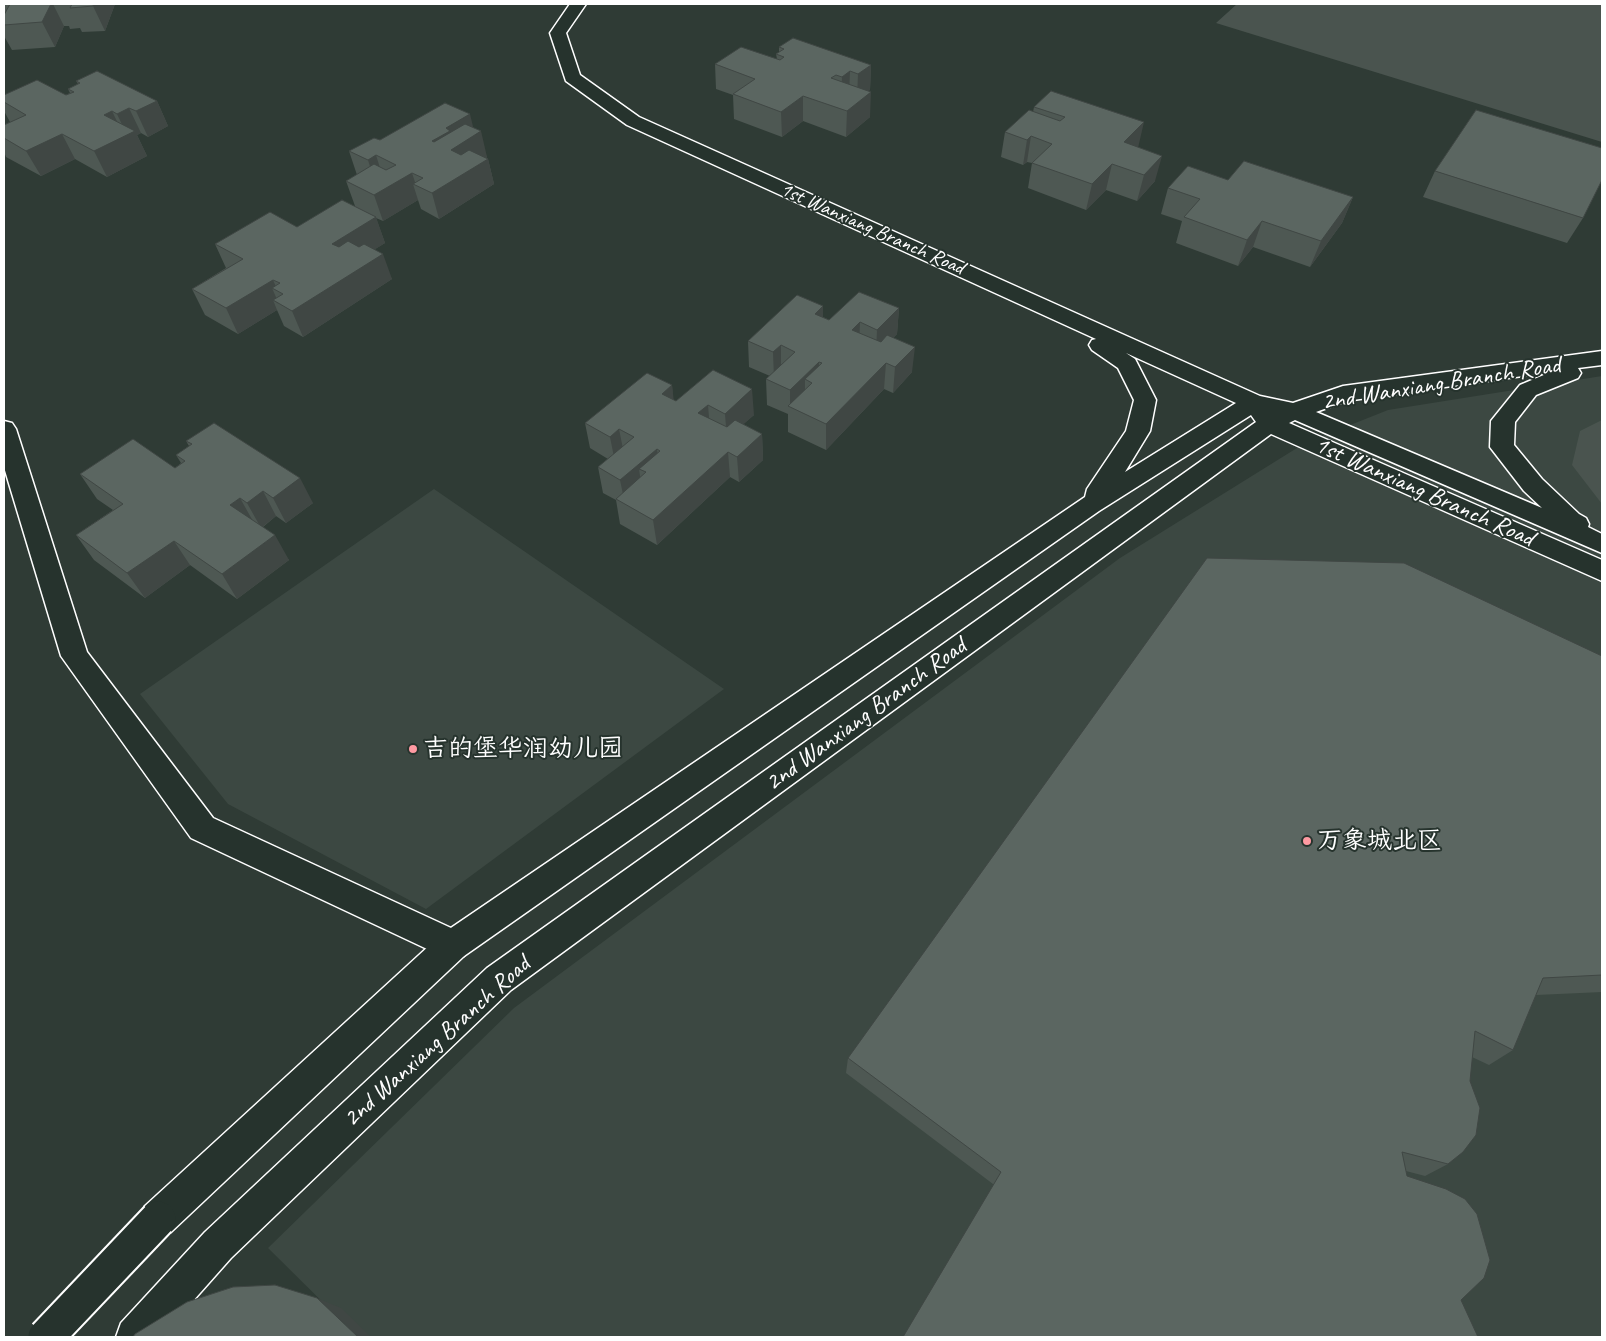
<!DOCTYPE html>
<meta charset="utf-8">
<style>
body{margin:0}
#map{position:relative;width:1606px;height:1341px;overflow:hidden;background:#2f3b35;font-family:Caveat,sans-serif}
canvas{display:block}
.frame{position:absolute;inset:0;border:5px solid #fff;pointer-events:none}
</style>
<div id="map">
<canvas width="1606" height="1341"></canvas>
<div class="frame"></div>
</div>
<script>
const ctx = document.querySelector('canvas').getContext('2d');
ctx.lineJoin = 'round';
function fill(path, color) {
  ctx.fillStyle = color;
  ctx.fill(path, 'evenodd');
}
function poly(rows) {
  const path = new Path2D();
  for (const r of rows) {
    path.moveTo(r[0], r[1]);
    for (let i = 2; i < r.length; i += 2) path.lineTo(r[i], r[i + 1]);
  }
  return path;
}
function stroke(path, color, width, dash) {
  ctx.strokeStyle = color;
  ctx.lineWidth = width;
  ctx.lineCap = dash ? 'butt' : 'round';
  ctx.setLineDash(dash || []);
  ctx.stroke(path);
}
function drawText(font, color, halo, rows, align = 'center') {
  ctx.font = font + ' Caveat,"LXGW WenKai TC",sans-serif';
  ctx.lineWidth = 4;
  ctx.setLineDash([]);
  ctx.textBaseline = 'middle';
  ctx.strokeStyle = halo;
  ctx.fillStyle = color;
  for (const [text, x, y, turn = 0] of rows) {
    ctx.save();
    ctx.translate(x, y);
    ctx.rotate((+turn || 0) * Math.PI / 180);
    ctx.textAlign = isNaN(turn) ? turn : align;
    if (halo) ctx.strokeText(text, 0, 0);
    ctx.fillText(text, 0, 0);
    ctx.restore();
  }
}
const built = poly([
 [1602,376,1602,1337,358,1337,268,1248,514,1008,1120,558,1305,443,1388,410],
 [434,489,724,689,426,909,228,804,140,694]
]);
const green = poly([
 [1237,4,1602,4,1602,142,1216,23],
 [1602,420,1602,504,1572,465,1580,431]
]);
const street = poly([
 [4,421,12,423,16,429,87,652,213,818,464,934,469,945,464,956,453,960,442,956,191,838,61,656,4,467,4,421]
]);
const secondary = poly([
 [570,4,586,4,566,33,580,75,639,117,1260,396,1293,403,1343,386,1602,351,1602,365,1578,368,1581,373,1578,378,1536,395,1515,422,1514,445,1542,479,1579,514,1586,518,1589,524,1588,527,1602,534,1602,553,1295,420,1289,423,1602,560,1602,581,1271,434,511,990,231,1258,161,1337,116,1337,121,1323,205,1232,487,968,1256,422,1251,415,1099,511,464,956,171,1232,158,1238,145,1232,139,1219,145,1206,442,934,1085,497,1087,489,1126,431,1134,400,1118,368,1092,350,1089,345,1092,340,1096,339,627,125,566,81,550,33,570,4],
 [1126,353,1236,403,1125,472,1150,431,1156,400,1135,359,1126,353],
 [1551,372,1520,385,1491,421,1490,447,1524,491,1542,508,1316,412,1346,401,1551,372]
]);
const secondaryBridge = poly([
 [46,1337,158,1219]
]);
const wall = poly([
 [4,4,115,4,105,31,82,32,80,28,70,29,69,26,64,26,55,47,12,50,4,36],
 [779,47,871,65,870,90,868,91,870,117,846,137,803,121,782,137,734,119,733,95,716,89,715,64,777,59,776,54,779,52],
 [76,81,157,101,168,126,148,137,141,133,137,135,147,156,107,177,75,159,41,176,6,157,4,152,4,125,10,122,4,111,4,95,66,95,70,93,68,89,78,84],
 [1051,91,1138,147,1155,181,1137,201,1106,190,1086,210,1028,188,1032,163,1027,162,1023,165,1001,157,1005,132,1033,112,1034,107],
 [473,128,487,157,486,158,488,159,494,184,439,219,421,209,418,200,383,221,376,218,385,243,375,249,392,279,303,337,284,326,277,310,238,334,205,315,192,289,226,268,215,244,297,227,355,206,346,181,357,175,349,151,380,140],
 [1435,171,1583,218,1567,243,1423,197],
 [1228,180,1353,197,1342,223,1310,267,1253,247,1238,266,1176,243,1182,221,1161,214,1168,188],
 [823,306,823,317,829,320,899,308,897,334,893,338,912,372,893,393,884,389,826,450,788,432,788,414,767,405,766,379,770,376,749,367,748,341],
 [713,370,754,415,743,424,762,434,763,460,739,482,730,477,657,545,620,524,616,500,603,493,598,467,608,459,590,448,585,423,672,385,673,400,676,401],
 [186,441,313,503,286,523,276,516,263,527,289,560,237,599,190,565,145,598,94,560,76,535,113,510,97,499,80,474,175,468,181,463,176,455,189,446],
 [1602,656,1602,992,1536,995,1513,1050,1489,1065,1472,1057,1448,1164,1425,1176,1406,1171,1407,1176,1461,1300,993,1184,846,1073,848,1058]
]);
const shadedWall = poly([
 [51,4,53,4,64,26,55,47,42,22],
 [94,4,115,4,105,31,93,6],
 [871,65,870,90,857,99,858,74],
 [850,71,849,96,841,102,842,77],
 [871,92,870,117,846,137,847,111],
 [803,96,803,121,782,137,781,112],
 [157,101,168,126,148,137,136,111],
 [129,108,141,133,137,135,147,156,107,177,94,151,104,115,112,111,124,136,127,135,117,114],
 [470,114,475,135,481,131,487,157,457,175,432,141,446,128],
 [1144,122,1138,148,1124,142],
 [62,134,75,159,41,176,26,151],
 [1031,136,1027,162,1023,165,1027,140],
 [376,155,384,181,376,186,368,160],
 [1162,156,1155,181,1137,201,1144,175],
 [488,159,494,184,439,219,432,193],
 [1112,164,1106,190,1086,210,1092,184],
 [412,173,416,185,413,184,418,200,383,221,374,195],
 [1353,197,1342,223,1310,267,1321,241],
 [376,217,385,243,342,270,332,244],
 [1262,221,1253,247,1238,266,1247,240],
 [383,254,392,279,303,337,292,311],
 [273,280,278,291,272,288,279,304,273,300,277,310,238,334,226,308],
 [823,306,823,332,815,314],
 [899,308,897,334,876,355,877,330],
 [860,322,859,348,852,330],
 [781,345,781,371,774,378,773,352],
 [915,347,912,372,893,393,895,367],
 [819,362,818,388,812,383,805,379,805,401,790,407,790,390],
 [886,363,884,389,826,450,826,424],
 [672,385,675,411,662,394],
 [752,389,754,415,727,439,725,414],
 [708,405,710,430,698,413],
 [619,429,624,454,615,462,610,437],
 [762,434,763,460,739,482,737,457],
 [657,449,660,474,646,472,639,469,642,490,625,504,620,480],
 [728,452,730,477,657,545,653,520],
 [300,478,313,503,286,523,273,498],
 [263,491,276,516,261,528,247,503],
 [240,498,254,523,230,505],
 [275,535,289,560,237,599,222,574],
 [174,541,190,565,145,598,127,573],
 [317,1298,341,1308,371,1337,358,1337]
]);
const building = poly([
 [10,4,51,4,42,22,4,25,4,15,10,4],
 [72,4,94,4,93,6,70,8,72,4],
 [793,38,871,65,858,74,850,71,842,77,836,75,831,78,871,92,847,111,803,96,781,112,733,94,755,79,715,64,741,47,780,60,784,57,776,54,784,49,779,47,793,38],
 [97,71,157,101,136,111,129,108,117,114,112,111,104,115,135,131,94,151,62,134,26,151,4,138,4,125,26,115,4,102,4,95,37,80,66,95,74,92,68,89,80,83,76,81,97,71],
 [1051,91,1144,122,1124,142,1162,156,1144,175,1112,164,1092,184,1032,163,1052,144,1031,136,1027,140,1005,132,1029,110,1060,121,1065,117,1034,107,1051,91],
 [445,103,470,114,446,128,450,131,432,141,434,142,465,124,481,131,451,150,461,155,469,150,488,159,432,193,413,184,423,178,412,173,374,195,346,181,374,164,386,170,396,165,376,155,368,160,349,151,374,138,380,140,445,103],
 [1476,110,1602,148,1602,180,1583,218,1435,171,1476,110],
 [1244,161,1353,197,1321,241,1262,221,1247,240,1184,217,1200,199,1168,188,1188,166,1228,180,1244,161],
 [342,200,376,217,332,244,339,247,348,241,359,247,364,244,383,254,292,311,273,300,283,294,272,288,280,283,273,280,226,308,192,289,243,259,215,244,270,212,297,227,342,200],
 [859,292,899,308,877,330,860,322,852,330,881,342,887,335,915,347,895,367,886,363,826,424,788,406,812,383,805,379,822,363,819,362,790,390,766,379,795,352,781,345,773,352,748,341,797,295,823,306,815,314,829,320,859,292],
 [713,370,752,389,725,414,708,405,698,413,727,427,735,420,762,434,737,457,728,452,653,520,616,499,646,472,639,469,660,451,657,449,620,480,598,467,634,437,619,429,610,437,585,423,647,373,672,385,662,394,676,401,713,370],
 [214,423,300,478,273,498,263,491,247,503,240,498,230,505,275,535,222,574,174,541,127,573,76,535,123,504,80,474,133,439,175,468,185,461,176,455,192,444,186,441,214,423],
 [1207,558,1404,563,1602,656,1602,975,1543,978,1513,1050,1475,1031,1470,1081,1480,1108,1476,1135,1463,1152,1448,1164,1402,1152,1407,1176,1446,1189,1465,1199,1477,1214,1490,1260,1484,1278,1461,1300,1478,1337,903,1337,1001,1172,848,1058,1207,558],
 [275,1285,317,1298,358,1337,133,1337,135,1334,187,1302,233,1287,275,1285]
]);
const markers = [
 [413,749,5,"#ff9aa2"],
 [1307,841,5,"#ff9aa2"]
];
const farStreetnames = [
 ["1st Wanxiang Branch Road",872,229,24]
];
const streetNames = [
 ["2nd Wanxiang Branch Road",1441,384,-9],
 ["1st Wanxiang Branch Road",1424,492,24],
 ["2nd Wanxiang Branch Road",866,715,-36],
 ["2nd Wanxiang Branch Road",437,1042,-42]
];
const poiNames = [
 ["吉的堡华润幼儿园",423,749],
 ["万象城北区",1317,841]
];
fill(built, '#3c4842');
fill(green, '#4a544f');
stroke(street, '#fff', 3);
stroke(secondary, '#fff', 3);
fill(street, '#26332d');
fill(secondary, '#26332d');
stroke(secondaryBridge, '#fff', 39, []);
stroke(secondaryBridge, '#26332d', 35);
fill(wall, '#4e5853');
fill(shadedWall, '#404744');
fill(building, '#5b6661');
stroke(building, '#404744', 1);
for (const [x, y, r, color] of markers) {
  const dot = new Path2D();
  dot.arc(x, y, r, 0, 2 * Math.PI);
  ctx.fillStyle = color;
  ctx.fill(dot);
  stroke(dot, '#26332d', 2);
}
drawText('21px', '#fff', '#26332d', farStreetnames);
drawText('25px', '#fff', '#26332d', streetNames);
drawText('25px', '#fff', '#26332d', poiNames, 'left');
</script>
